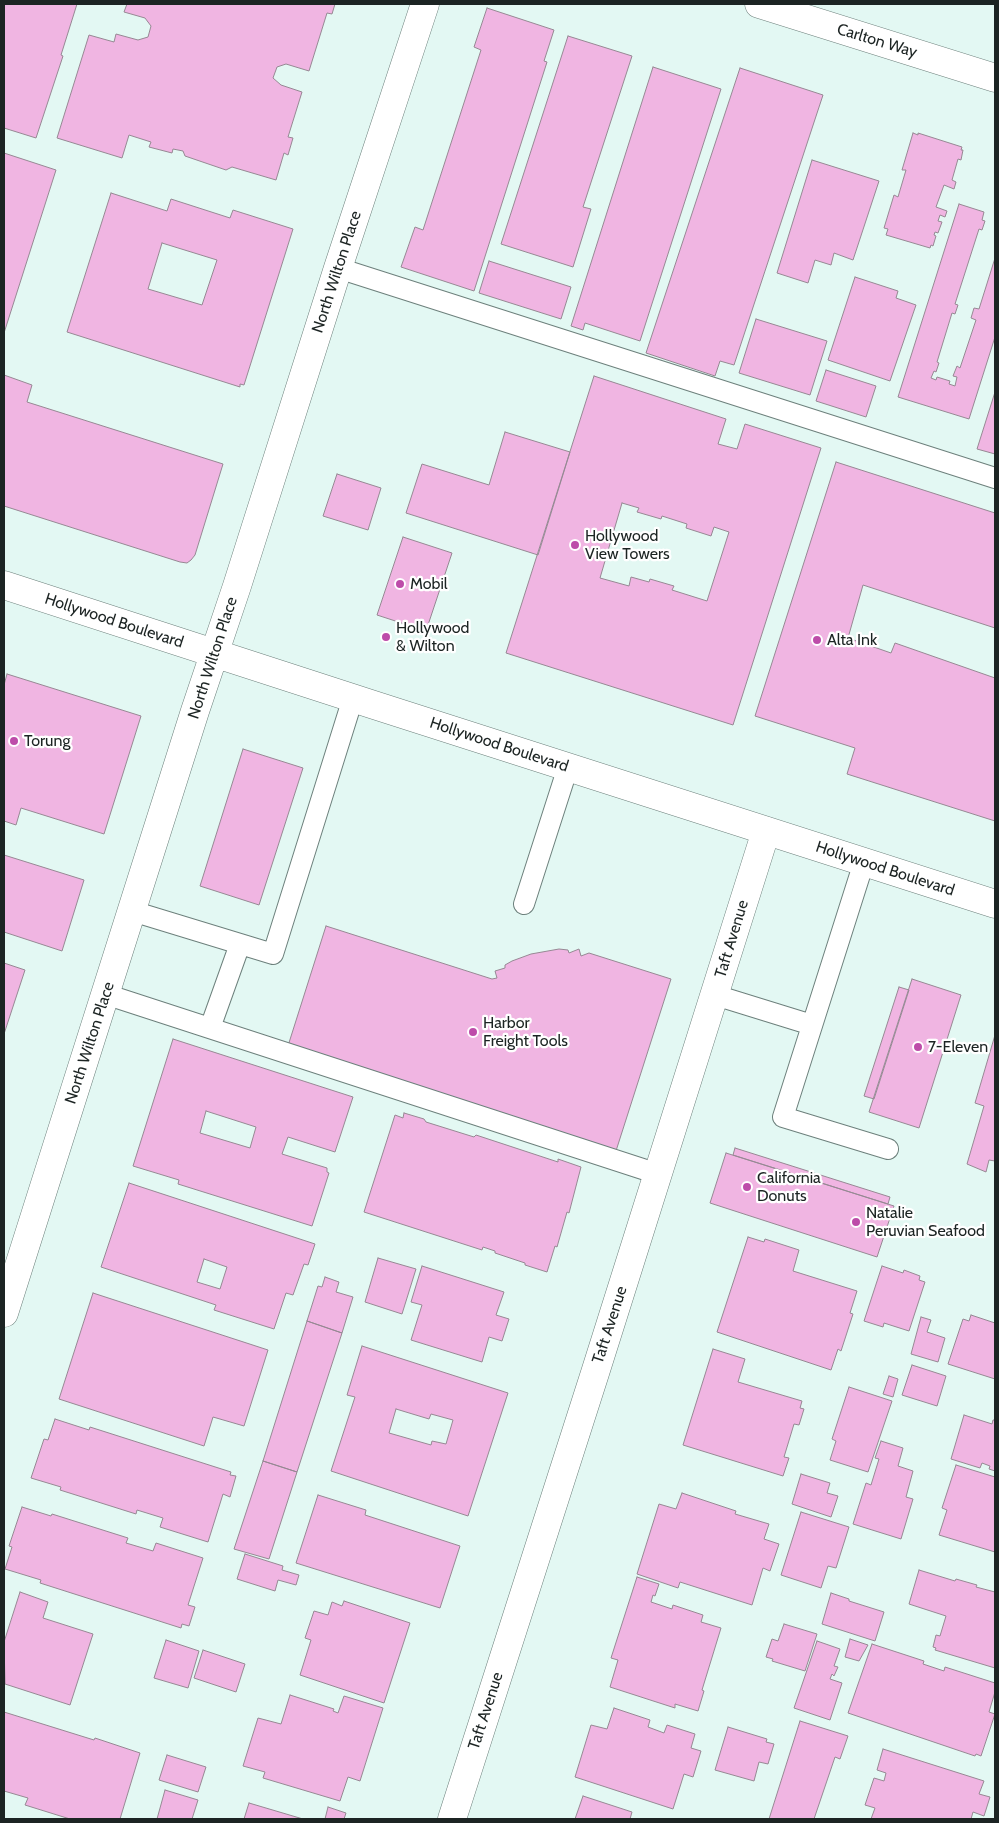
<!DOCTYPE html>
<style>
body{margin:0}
#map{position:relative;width:999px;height:1823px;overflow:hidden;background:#e3f8f3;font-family:Cabin,sans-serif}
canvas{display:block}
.frame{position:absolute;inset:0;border:5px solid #1c2423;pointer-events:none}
</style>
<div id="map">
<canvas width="999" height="1823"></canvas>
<div class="frame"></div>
</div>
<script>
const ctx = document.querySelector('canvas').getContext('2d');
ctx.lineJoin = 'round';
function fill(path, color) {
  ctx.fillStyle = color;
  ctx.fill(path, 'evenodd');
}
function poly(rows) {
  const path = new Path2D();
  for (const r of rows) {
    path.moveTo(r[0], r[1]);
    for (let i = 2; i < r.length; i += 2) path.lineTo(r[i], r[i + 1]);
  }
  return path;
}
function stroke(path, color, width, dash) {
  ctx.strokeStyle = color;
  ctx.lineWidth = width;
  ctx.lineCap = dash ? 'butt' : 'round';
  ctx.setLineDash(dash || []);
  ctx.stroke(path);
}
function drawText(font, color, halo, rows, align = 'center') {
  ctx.font = font + ' Cabin,sans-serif';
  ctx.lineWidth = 4.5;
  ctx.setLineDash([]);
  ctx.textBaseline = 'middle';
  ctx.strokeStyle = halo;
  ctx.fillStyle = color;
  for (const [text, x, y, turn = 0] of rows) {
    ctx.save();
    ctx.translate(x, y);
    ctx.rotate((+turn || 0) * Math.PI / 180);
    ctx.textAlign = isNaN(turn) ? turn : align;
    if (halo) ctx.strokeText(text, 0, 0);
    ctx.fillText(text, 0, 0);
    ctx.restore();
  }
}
const building = poly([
 [4,4,77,4,61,55,63,56,36,138,4,128,4,4],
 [127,4,335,4,332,14,327,13,309,71,286,64,277,67,273,78,281,85,302,92,288,137,293,138,288,155,284,153,276,180,232,167,226,170,185,156,183,151,173,149,172,153,149,147,151,142,129,135,122,158,57,138,89,35,114,42,116,34,138,40,148,37,151,26,145,18,124,12,127,4],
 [487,8,554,30,544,61,547,62,474,291,401,267,415,227,423,230,481,50,474,47,487,8],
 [568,36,632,56,583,207,591,209,573,267,501,244,568,36],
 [653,67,721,89,640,341,585,323,583,330,571,326,653,67],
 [740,68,823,95,734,365,720,361,715,376,646,353,740,68],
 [913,133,918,135,918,133,962,147,961,150,963,150,961,160,958,159,952,180,956,182,954,189,944,185,936,207,947,211,945,217,940,215,938,221,942,222,938,233,935,232,934,235,936,236,933,246,931,245,930,248,886,235,888,229,884,228,894,195,898,197,906,170,902,170,913,133],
 [4,153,56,170,4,333,4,153],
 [812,160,879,181,853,260,834,253,831,265,815,260,808,283,777,273,812,160],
 [111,193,167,211,171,199,230,218,233,210,293,229,244,385,240,384,240,387,67,332,111,193],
 [162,243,217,260,202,305,148,289,162,243],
 [959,204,984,212,982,220,985,221,982,230,979,229,955,304,958,305,955,314,952,313,937,362,939,363,936,372,934,371,931,378,936,380,937,377,950,381,949,384,955,386,957,377,953,376,957,366,960,368,976,320,971,318,974,308,979,309,995,258,995,337,969,419,898,397,959,204],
 [489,261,571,287,561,319,479,293,489,261],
 [855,277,898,291,896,298,916,305,890,381,828,360,855,277],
 [756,319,827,341,810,395,739,373,756,319],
 [826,370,876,386,866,417,816,401,826,370],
 [4,375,32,385,27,402,223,464,195,555,191,560,187,563,180,562,4,506,4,375],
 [594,376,726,419,718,444,737,449,745,424,821,448,733,725,506,653,594,376],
 [622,503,639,508,637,512,661,519,662,516,687,524,686,528,711,536,714,527,729,532,707,601,672,590,674,586,650,579,649,582,631,577,629,586,600,578,622,503],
 [995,392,995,454,977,449,995,392],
 [505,432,570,452,538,555,406,513,422,464,489,485,505,432],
 [836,462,995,513,995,628,863,585,848,638,891,653,895,643,995,678,995,821,847,774,855,748,755,716,836,462],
 [337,474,381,488,368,530,323,516,337,474],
 [403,537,452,553,426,631,377,615,403,537],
 [7,674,141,716,104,834,21,808,16,825,4,821,4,685,7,674],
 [243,749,303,768,259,905,200,886,243,749],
 [4,855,84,880,62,951,4,932,4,855],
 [326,926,492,979,497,978,495,971,505,968,505,965,512,961,531,954,559,949,568,950,569,953,579,949,581,956,589,953,671,979,615,1154,287,1049,326,926],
 [4,963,25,970,4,1034,4,963],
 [912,979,961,995,919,1128,869,1112,912,979],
 [899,987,909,990,874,1099,864,1096,899,987],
 [995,1035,995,1161,989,1160,986,1172,967,1164,984,1106,975,1103,995,1035],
 [173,1039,353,1097,335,1152,288,1137,282,1154,327,1168,327,1172,329,1173,312,1226,178,1184,179,1180,133,1166,173,1039],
 [206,1111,256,1127,250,1148,200,1133,206,1111],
 [404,1113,424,1119,426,1122,474,1137,476,1135,558,1162,558,1159,581,1167,569,1213,567,1212,557,1247,555,1246,547,1272,525,1265,525,1263,495,1253,495,1251,483,1247,482,1250,364,1212,395,1115,403,1118,404,1113],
 [735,1148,890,1197,888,1204,733,1155,735,1148],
 [726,1153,894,1206,877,1257,710,1203,726,1153],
 [129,1183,315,1244,308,1265,304,1264,293,1295,286,1293,274,1329,214,1310,216,1305,101,1267,129,1183],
 [204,1259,227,1267,220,1289,197,1282,204,1259],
 [748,1237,764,1242,765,1239,799,1250,793,1271,857,1291,850,1313,853,1314,841,1351,838,1349,831,1370,717,1332,748,1237],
 [378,1258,416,1269,402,1314,365,1302,378,1258],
 [422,1266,504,1292,496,1315,509,1319,502,1341,489,1337,482,1362,411,1340,422,1305,411,1302,422,1266],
 [882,1266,903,1273,904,1270,920,1276,919,1280,925,1282,909,1331,884,1323,883,1327,864,1321,882,1266],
 [325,1277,339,1282,336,1292,353,1297,342,1333,307,1321,318,1286,322,1287,325,1277],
 [93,1293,268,1350,244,1426,213,1417,204,1446,59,1399,93,1293],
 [971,1315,995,1323,995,1379,948,1364,963,1319,969,1321,971,1315],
 [921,1317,931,1320,927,1332,945,1338,938,1362,911,1354,921,1317],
 [307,1321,342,1333,297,1472,263,1461,307,1321],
 [362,1346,508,1393,468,1516,331,1471,355,1397,347,1395,362,1346],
 [396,1409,429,1419,431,1414,453,1420,446,1444,432,1441,431,1445,389,1433,396,1409],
 [713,1349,745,1359,738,1382,802,1401,800,1408,804,1409,799,1425,794,1424,784,1457,789,1458,783,1476,683,1445,713,1349],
 [912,1365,946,1376,937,1406,902,1395,912,1365],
 [889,1376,898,1379,893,1397,883,1394,889,1376],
 [849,1387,892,1401,868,1472,830,1460,836,1441,832,1439,849,1387],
 [964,1415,992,1424,993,1420,995,1420,995,1471,989,1469,990,1466,982,1463,980,1468,951,1459,964,1415],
 [55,1419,89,1430,90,1427,231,1472,230,1475,236,1476,230,1497,223,1494,208,1542,160,1527,163,1518,137,1510,136,1514,60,1490,61,1487,31,1478,44,1439,48,1440,55,1419],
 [881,1441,903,1448,898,1466,913,1471,906,1497,913,1499,901,1539,853,1524,866,1483,871,1485,879,1459,875,1458,881,1441],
 [263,1461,297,1472,269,1559,234,1549,263,1461],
 [956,1465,995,1477,995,1552,939,1535,947,1510,942,1508,956,1465],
 [801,1474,830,1483,827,1493,838,1496,831,1517,792,1504,801,1474],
 [682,1493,736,1511,735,1514,769,1524,764,1539,779,1544,770,1571,763,1568,752,1605,680,1582,678,1588,637,1574,659,1504,676,1509,682,1493],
 [318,1495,366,1510,365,1515,460,1546,440,1608,296,1563,318,1495],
 [22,1507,51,1516,52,1514,128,1538,126,1543,153,1551,156,1543,203,1558,188,1605,195,1607,189,1626,182,1624,181,1628,40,1583,41,1580,5,1569,12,1547,9,1546,22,1507],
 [801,1512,849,1527,836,1568,828,1566,821,1588,781,1575,801,1512],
 [245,1554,283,1566,282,1570,299,1575,296,1585,278,1580,275,1591,237,1579,245,1554],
 [919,1570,955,1581,956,1579,977,1585,976,1587,995,1592,995,1668,935,1650,936,1648,933,1647,936,1635,940,1636,946,1616,909,1604,919,1570],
 [637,1577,659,1584,655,1596,653,1595,651,1602,672,1609,673,1605,703,1615,701,1622,721,1628,702,1690,704,1691,698,1711,675,1704,675,1708,610,1687,618,1660,611,1658,637,1577],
 [20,1592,48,1602,43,1618,93,1634,70,1705,5,1684,4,1642,20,1592],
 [831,1593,849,1599,849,1601,884,1612,875,1641,822,1624,831,1593],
 [344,1601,410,1623,384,1703,300,1675,311,1640,305,1638,314,1611,328,1615,332,1602,342,1606,344,1601],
 [784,1624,817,1634,805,1671,772,1661,773,1659,766,1657,772,1639,778,1641,784,1624],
 [850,1639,868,1645,859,1661,845,1657,850,1639],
 [166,1640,199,1651,188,1688,154,1678,166,1640],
 [817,1641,840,1649,834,1666,838,1667,834,1676,832,1674,830,1679,842,1683,830,1720,794,1708,817,1641],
 [872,1644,924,1661,923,1664,944,1671,945,1667,995,1683,995,1692,989,1712,995,1714,981,1756,976,1754,975,1756,848,1713,872,1644],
 [203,1650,245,1664,236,1692,194,1678,203,1650],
 [290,1695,334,1709,333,1711,338,1713,344,1696,383,1708,360,1781,348,1777,340,1801,263,1778,265,1772,243,1766,258,1718,281,1724,290,1695],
 [614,1708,650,1720,648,1727,664,1733,667,1725,695,1734,691,1748,701,1751,693,1777,684,1774,673,1809,575,1777,591,1725,607,1729,614,1708],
 [4,1712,94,1740,95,1738,140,1753,120,1819,70,1819,25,1805,28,1798,4,1791,4,1712],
 [800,1721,848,1736,840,1759,835,1757,814,1819,769,1819,800,1721],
 [728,1727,767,1739,766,1742,774,1744,768,1764,759,1762,754,1781,715,1770,728,1727],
 [883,1749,984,1781,979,1794,990,1797,984,1816,973,1812,971,1819,871,1819,875,1808,865,1805,874,1778,884,1781,886,1773,877,1770,883,1749],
 [167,1755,206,1767,198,1792,159,1780,167,1755],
 [165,1790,198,1800,192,1819,157,1819,165,1790],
 [583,1796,632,1812,630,1819,575,1819,583,1796],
 [249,1803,303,1819,244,1819,249,1803],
 [328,1807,346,1813,344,1819,325,1819,328,1807]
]);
const lane = poly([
 [338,268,995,478],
 [864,862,783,1117,888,1149],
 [524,904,568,767],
 [132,911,273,954,353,698],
 [105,994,658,1174],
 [715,995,812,1025],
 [210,1028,240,944]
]);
const street = poly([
 [759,4,995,78],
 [452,1819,595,1373,766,831]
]);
const secondary = poly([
 [4,585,374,705,995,904],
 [4,1313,195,711,237,586,338,268,425,4]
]);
const markers = [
 [575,545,5,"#bd4ca9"],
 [400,584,5,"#bd4ca9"],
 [386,637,5,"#bd4ca9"],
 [817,640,5,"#bd4ca9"],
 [14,741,5,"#bd4ca9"],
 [473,1032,5,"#bd4ca9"],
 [918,1047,5,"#bd4ca9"],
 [747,1187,5,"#bd4ca9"],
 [856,1222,5,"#bd4ca9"]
];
const streetNames = [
 ["Carlton Way",877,41,17],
 ["North Wilton Place",337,272,-72],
 ["Hollywood Boulevard",114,621,18],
 ["North Wilton Place",213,658,-72],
 ["Hollywood Boulevard",499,745,18],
 ["Hollywood Boulevard",885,869,18],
 ["Taft Avenue",732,939,-73],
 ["North Wilton Place",90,1043,-72],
 ["Taft Avenue",610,1325,-72],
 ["Taft Avenue",486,1711,-72]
];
const poiNames = [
 ["Hollywood",585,536],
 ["View Towers",585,554],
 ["Mobil",410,584],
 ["Hollywood",396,628],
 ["& Wilton",396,646],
 ["Alta Ink",827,640],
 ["Torung",24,741],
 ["Harbor",483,1023],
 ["Freight Tools",483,1041],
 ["7-Eleven",928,1047],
 ["California",757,1178],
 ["Donuts",757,1196],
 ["Natalie",866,1213],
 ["Peruvian Seafood",866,1231]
];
fill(building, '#f0b5e2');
stroke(building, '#968893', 1);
stroke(lane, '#6d807c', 22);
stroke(street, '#6d807c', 29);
stroke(secondary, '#6d807c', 29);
stroke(lane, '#fff', 20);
stroke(street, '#fff', 28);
stroke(secondary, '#fff', 28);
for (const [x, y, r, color] of markers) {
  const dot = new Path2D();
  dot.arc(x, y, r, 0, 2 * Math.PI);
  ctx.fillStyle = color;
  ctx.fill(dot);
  stroke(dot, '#fff', 2);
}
drawText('16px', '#1c2423', '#fff', streetNames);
drawText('16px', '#1c2423', '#fff', poiNames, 'left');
</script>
